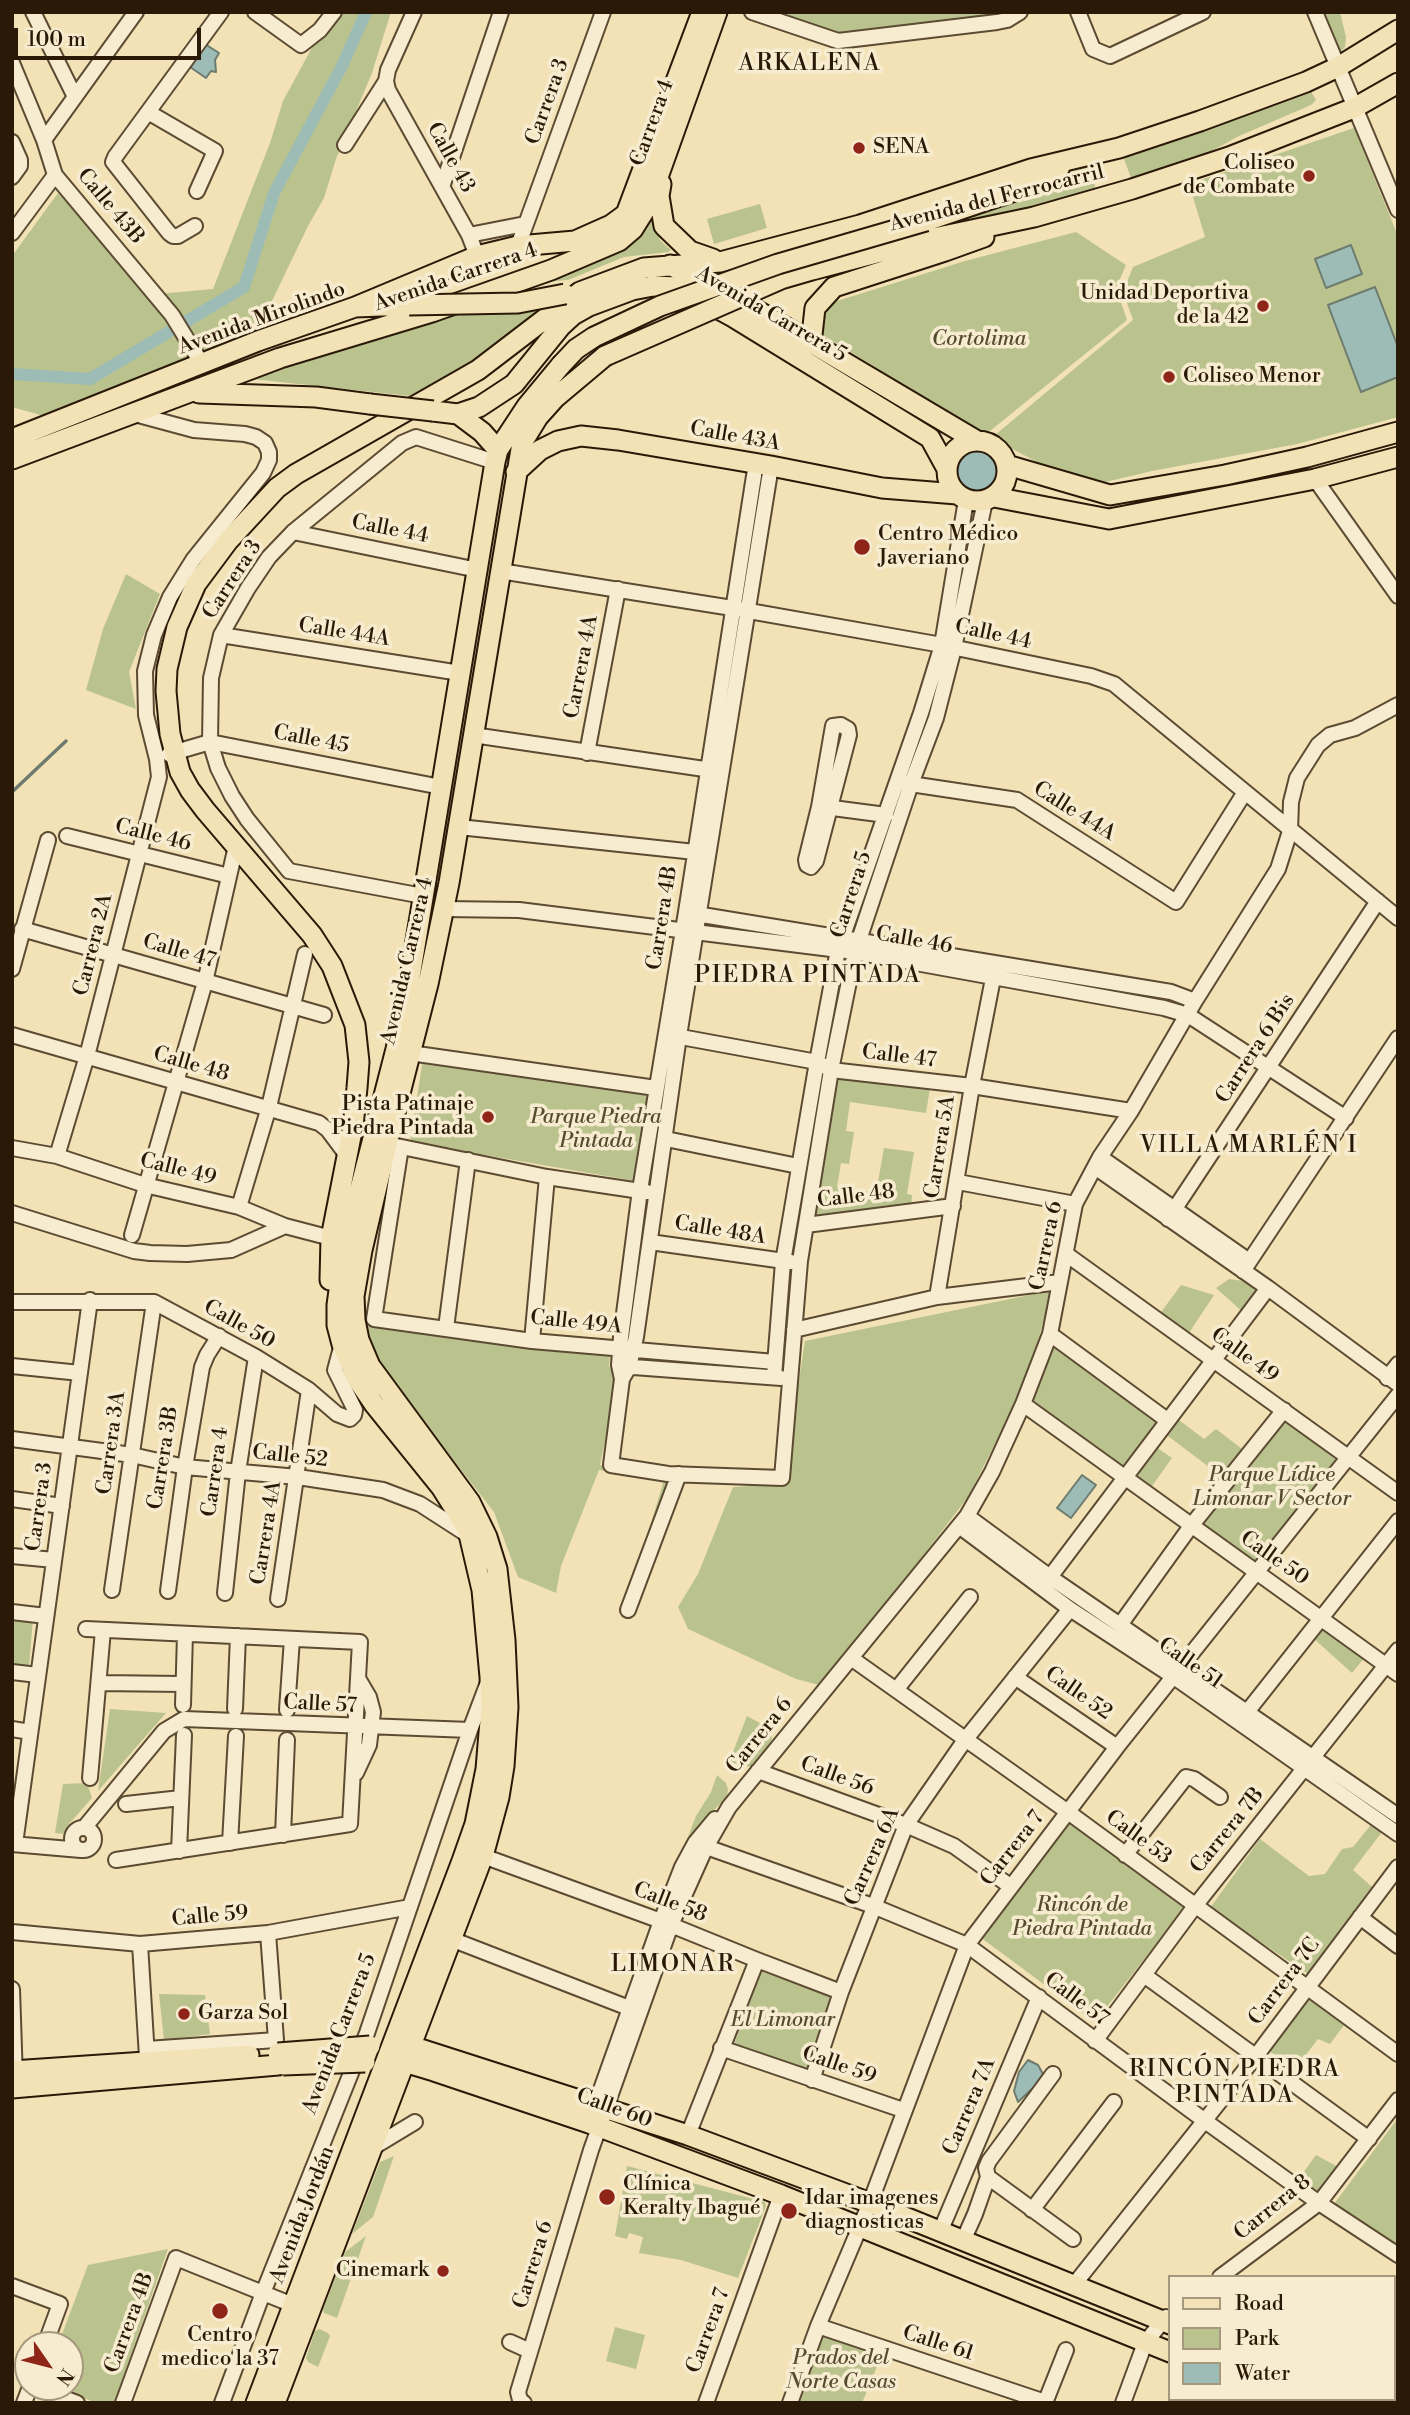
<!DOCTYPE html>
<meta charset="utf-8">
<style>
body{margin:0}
#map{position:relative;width:1410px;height:2415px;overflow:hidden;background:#f2e2b6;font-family:"Libre Bodoni",serif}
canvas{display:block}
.frame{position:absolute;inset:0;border:14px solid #2a1906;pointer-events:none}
.legend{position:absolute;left:1168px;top:2275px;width:228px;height:126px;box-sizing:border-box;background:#f7ecd0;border:2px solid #a5987f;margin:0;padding:9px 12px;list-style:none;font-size:21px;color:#2a1906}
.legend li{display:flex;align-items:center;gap:14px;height:35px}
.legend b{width:35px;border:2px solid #a5987f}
.north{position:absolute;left:14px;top:2331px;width:70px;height:70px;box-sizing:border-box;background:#f7ecd0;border:2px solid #a5987f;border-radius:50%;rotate:125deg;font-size:19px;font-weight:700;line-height:28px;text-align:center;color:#2a1906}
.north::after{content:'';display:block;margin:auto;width:24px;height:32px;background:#8f2418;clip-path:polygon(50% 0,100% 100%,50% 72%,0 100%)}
.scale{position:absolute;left:14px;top:28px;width:187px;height:32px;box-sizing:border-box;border:4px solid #2a1906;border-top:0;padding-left:9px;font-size:21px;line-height:24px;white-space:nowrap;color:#2a1906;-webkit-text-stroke:5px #f7ecd0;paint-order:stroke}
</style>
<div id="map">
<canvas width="1410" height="2415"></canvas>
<div class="frame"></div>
<ul class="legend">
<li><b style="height:9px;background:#f2e2b6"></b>Road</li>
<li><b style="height:19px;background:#bac38e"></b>Park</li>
<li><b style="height:19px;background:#9cbcb5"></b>Water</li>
</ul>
<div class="north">N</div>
<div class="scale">100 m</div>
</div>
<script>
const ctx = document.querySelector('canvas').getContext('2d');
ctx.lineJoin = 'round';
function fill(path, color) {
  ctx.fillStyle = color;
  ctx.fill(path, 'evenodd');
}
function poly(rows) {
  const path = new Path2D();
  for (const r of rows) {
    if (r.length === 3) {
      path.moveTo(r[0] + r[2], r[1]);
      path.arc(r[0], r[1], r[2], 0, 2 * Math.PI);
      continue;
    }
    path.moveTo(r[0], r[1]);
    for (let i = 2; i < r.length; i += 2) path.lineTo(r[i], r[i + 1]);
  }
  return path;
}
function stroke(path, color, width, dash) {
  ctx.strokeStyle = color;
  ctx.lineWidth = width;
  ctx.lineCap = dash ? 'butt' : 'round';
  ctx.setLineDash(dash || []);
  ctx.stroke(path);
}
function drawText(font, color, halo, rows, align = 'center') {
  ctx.font = font + ' "Libre Bodoni",serif';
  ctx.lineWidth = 7;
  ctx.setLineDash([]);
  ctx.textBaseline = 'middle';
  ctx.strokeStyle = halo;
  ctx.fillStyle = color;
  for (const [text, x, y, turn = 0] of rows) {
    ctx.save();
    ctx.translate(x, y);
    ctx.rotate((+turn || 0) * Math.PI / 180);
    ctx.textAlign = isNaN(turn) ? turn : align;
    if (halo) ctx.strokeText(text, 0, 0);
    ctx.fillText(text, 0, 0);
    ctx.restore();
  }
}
const green = poly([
 [345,12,391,12,372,73,336,159,324,198,308,226,257,332,51,418,12,407,12,256,58,193,158,294,213,289,270,143,283,101,314,44],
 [768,12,1014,12,837,40],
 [1319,12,1340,12,1346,37,1345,47,1337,55],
 [1309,88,1316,100,1311,105,1239,136,1208,153,1131,178,1123,156,1244,115],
 [1354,128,1398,236,1398,417,1297,444,1152,471,1097,484,1052,470,1001,443,995,435,1133,320,1123,292,1133,267,1205,237,1189,184],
 [1089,165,1096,190,1029,210,937,227],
 [760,204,767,228,714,244,707,219],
 [649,211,660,240,671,250,668,252,624,257,568,280,518,284],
 [1076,232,1126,265,1116,288,1127,320,985,435,815,330,834,302,965,261],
 [547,303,481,356,410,396,243,378,441,315],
 [126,574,160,594,129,672,136,709,86,690,103,629],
 [423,1059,650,1096,635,1181,410,1142],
 [831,1070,931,1082,926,1113,850,1102,846,1131,854,1132,849,1164,841,1163,837,1187,876,1193,884,1148,914,1152,907,1194,912,1195,911,1212,806,1225],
 [1229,1279,1251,1282,1257,1295,1244,1313,1216,1288],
 [1181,1285,1214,1295,1187,1336,1159,1315],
 [1049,1291,1050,1299,1026,1382,968,1497,823,1686,796,1679,688,1629,678,1607,698,1574,733,1487,783,1484,805,1341],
 [365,1322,610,1355,609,1366,618,1380,600,1465,671,1477,648,1544,645,1543,664,1480,599,1470,561,1566,556,1593,518,1577,494,1512,377,1362,366,1335],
 [1054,1342,1164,1420,1125,1470,1031,1404],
 [1284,1410,1348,1457,1256,1571,1191,1526],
 [1175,1417,1204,1439,1216,1429,1246,1452,1225,1479,1164,1433],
 [1153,1445,1172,1458,1152,1486,1138,1480,1137,1466],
 [13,1617,33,1619,29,1667,12,1667],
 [1323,1622,1366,1656,1352,1673,1313,1638],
 [110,1709,166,1713,98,1791],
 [747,1716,769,1728,772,1739,758,1763,750,1767,729,1762],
 [717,1775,726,1783,728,1789,727,1796,706,1819,689,1844,685,1845,696,1816,711,1792],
 [87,1783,92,1798,69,1824,67,1834,55,1833,63,1784],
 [1068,1817,1188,1903,1095,2022,976,1934],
 [1374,1821,1385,1828,1353,1870,1371,1886,1377,1887,1311,1976,1210,1908,1260,1839,1309,1876,1325,1874,1342,1849,1353,1847],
 [760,1971,834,1996,806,2072,733,2047],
 [159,1994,205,1995,210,2034,164,2040],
 [1312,1997,1347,2021,1330,2044,1318,2039,1295,2069,1268,2050],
 [1398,2118,1398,2242,1393,2248,1334,2204],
 [1316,2155,1340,2168,1319,2196,1293,2178,1298,2172,1303,2173],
 [394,2156,373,2217,352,2234,380,2162],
 [627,2166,765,2202,766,2206,738,2278,681,2260,639,2253,643,2237,629,2233,627,2239,615,2236],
 [366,2236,337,2318,324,2313,323,2310,345,2252],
 [168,2249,114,2403,97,2403,53,2387,70,2387,70,2345,58,2345,88,2265],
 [615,2327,645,2335,636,2369,606,2361],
 [319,2329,328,2333,330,2336,318,2367,308,2362,306,2358,315,2331],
 [822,2331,883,2352,862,2403,796,2403]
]);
const water = poly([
 [205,44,219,53,215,60,216,72,211,71,206,78,190,67,205,44],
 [1351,245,1362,274,1326,288,1315,259,1351,245],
 [1375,287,1398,347,1398,377,1361,392,1328,305,1375,287],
 [977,470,22],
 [1082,1475,1096,1485,1071,1518,1057,1508,1082,1475],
 [1028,2060,1038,2065,1043,2074,1035,2086,1018,2102,1014,2091,1019,2072,1028,2060]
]);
const stream = poly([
 [12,792,66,741]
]);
const canal = poly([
 [12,374,90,379,244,287,274,193,342,66,366,12]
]);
const minor = poly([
 [33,12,75,97],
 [255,12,301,45,320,30,334,12],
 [752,12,838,41,997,22,1007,20,1020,12],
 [1078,12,1093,49,1110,56,1203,12],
 [1315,12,1398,210],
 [12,63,44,140,55,175,172,315,202,364],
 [386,81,388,90,469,235,477,256],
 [148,112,215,151,197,191],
 [44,140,136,12],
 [12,142,20,160,20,166,12,177],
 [345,145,386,81,388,70,414,12],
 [442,187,501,12],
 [195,226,178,236,173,236,169,233,113,162,115,157,221,12],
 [12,233,55,175],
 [469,235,525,224],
 [518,246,603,12],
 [756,463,686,912,640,1190,621,1337,619,1365,622,1379,611,1465,668,1474,782,1478,800,1261,831,1070,855,952,911,784,936,718,954,648,985,501],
 [1315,479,1398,596],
 [293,532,478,570],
 [500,571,732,608,942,645,1091,676,1114,684,1398,918],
 [221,635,460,673],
 [841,725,848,729,849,735,816,861,811,867,807,865,806,860,819,807,833,726,841,725],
 [473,735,718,771],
 [587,753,618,589],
 [169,754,210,742,441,787],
 [904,783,1017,800,1176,902,1245,792],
 [825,807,886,815],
 [459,827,695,852],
 [67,836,229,876],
 [423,896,289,871,247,819,232,796,218,768,210,742,211,678,221,635,248,588,269,557,293,532,402,443,416,437,495,462],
 [444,909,519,910,855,952,1164,1008,1188,1015,1346,1118],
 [690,913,1171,992,1195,1001],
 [22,929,324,1015],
 [12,969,48,840],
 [12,1035,319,1123,328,1130,346,1154],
 [670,1035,817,1062,831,1070,972,1086,1131,1111],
 [410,1053,656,1088],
 [666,1139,798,1166],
 [392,1145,547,1177,647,1192],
 [401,1147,374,1319,532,1341,775,1362],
 [12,1148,57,1156,145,1185,239,1207,285,1226,331,1238],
 [57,1156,87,1056,159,777,157,759,146,715,145,671,154,635,170,597,193,560,263,473,269,460,269,452,265,443,256,437,245,434,194,430,131,413],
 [1100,1157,1249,1261],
 [1095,1167,1268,1288,1398,1384],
 [958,1182,1075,1204],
 [239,1207,269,1107,305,954],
 [12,1213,134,1251,150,1253,187,1254,231,1250,285,1226],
 [1168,1219,1378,901],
 [806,1225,953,1206],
 [132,1235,205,982,236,846],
 [650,1242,791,1262],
 [1066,1254,1398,1493],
 [1243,1271,1398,1038],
 [937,1297,972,1086,995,968],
 [12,1302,154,1302,256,1357,309,1390,337,1414,350,1419,354,1415,355,1410,335,1370,342,1344],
 [446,1328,468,1160],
 [794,1330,937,1297,1060,1282],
 [1050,1334,1167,1420],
 [532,1341,547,1177],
 [12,1366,80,1373],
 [620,1366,781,1378],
 [774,1377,783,1262,817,1062,838,950,921,713,942,645,966,500],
 [1387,1378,1398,1364],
 [622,1379,629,1367,636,1337,679,1036,771,466],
 [1023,1404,1398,1674],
 [12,1439,132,1455,185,1467,298,1477,383,1490,420,1504,468,1535],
 [12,1499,62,1506],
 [967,1516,1050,1577,1398,1816],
 [959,1526,1070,1609,1174,1677,1398,1834],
 [12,1556,54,1560],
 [1050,1577,1268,1288],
 [112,1590,154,1302],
 [168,1591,185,1467,202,1367,207,1355,219,1336],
 [225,1593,238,1472,256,1357],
 [278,1599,309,1390],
 [628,1610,679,1474],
 [12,1612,46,1616],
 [1120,1625,1191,1526,1284,1410],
 [86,1629,360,1642,350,1824,116,1860],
 [851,1658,1068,1812,1398,2054],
 [12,1672,38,1675],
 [1015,1677,1117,1747],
 [99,1683,183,1684],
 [896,1690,970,1597],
 [183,1705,185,1634],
 [235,1709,238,1636],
 [287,1710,292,1639],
 [1247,1712,1398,1521],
 [12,1729,30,1732],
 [758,1771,906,1825,954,1846,1010,1886],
 [356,1773,369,1745,373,1712,369,1697,359,1680],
 [90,1778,103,1630],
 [126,1804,181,1798],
 [83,1839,11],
 [84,1828,164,1731,184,1719,470,1730],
 [283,1835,287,1740],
 [230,1843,236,1736],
 [695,1843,873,1906,967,1945,1205,2121,1319,2203,1398,2255],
 [12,1844,81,1850],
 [15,1844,90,1300],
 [179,1851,184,1735],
 [1125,1855,1186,1777,1194,1779,1220,1797],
 [483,1856,661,1921,757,1960,841,1992],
 [1360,1917,1398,1946],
 [12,1932,140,1944,268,1933,410,1907],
 [451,1939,629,2008],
 [140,1944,147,2057],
 [1144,1975,1369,2139],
 [12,1989,15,2079],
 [1095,2041,1195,1906,1398,1650],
 [721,2048,903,2110],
 [147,2049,276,2040,268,1933],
 [812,2080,841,1992,906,1825,965,1740,1070,1609],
 [593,2112,661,1921,682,1867,695,1843,715,1819],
 [688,2135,757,1960],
 [372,2148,415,2122],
 [988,2177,1073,2239],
 [1032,2210,1114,2102],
 [940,2232,1039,1997],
 [963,2241,975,2214,988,2177,986,2168,989,2161,1053,2074],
 [1220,2277,1319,2203,1398,2100],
 [12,2286,60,2304,45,2345],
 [1073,2286,1256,2056,1398,1867],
 [818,2326,1045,2402],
 [510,2342,530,2351],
 [34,2387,77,2403],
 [24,2403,30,2387],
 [123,2403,176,2258,293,2305],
 [222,2403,263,2293,367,2033,470,1730,487,1685],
 [524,2403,520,2400,518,2392,591,2150,671,1925,706,1847,729,1807,967,1516,992,1472,1023,1404,1050,1334,1075,1204,1100,1157,1131,1111,1195,1001,1278,869,1290,831,1291,802,1297,778,1318,745,1330,735,1355,728,1398,705],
 [706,2403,781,2195],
 [790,2403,818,2326,870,2203,967,1945,1117,1747,1398,1395],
 [1045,2403,1066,2350],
 [1123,2403,1145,2343,1166,2317]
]);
const major = poly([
 [661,184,659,196,664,226,690,251,713,259],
 [926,221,1035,184,1060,167],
 [670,265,751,307,977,441],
 [740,297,781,279,812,270,929,239,1034,217,1132,189,1229,157,1354,108,1398,83],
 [355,307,477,256,518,246,575,241,611,225,626,214,702,12],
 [811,344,815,308,834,287,945,251,984,237],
 [199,393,316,397,370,404],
 [433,411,458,414,479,407,514,384,561,326,573,315,589,306,632,290,653,286,678,287,733,317,930,438,947,469],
 [458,414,482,432,498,450],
 [12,439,258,341,355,307,409,305],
 [977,471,30],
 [12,459,280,358,432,312,551,270,619,241,633,229,648,205,717,12],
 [1007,465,1110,495,1225,475,1307,457,1398,432],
 [516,472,540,450,558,441,581,436,618,440,771,466,882,488,957,494],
 [994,497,1109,519,1315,479,1398,457],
 [330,1280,331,1238,353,1126,357,1088,359,1062,355,1025,332,966,312,935,205,810,190,790,180,772,170,734,166,691,167,669,177,627,196,584,228,541,277,488,296,474,478,370,580,292,644,268,720,262,860,225,1031,169,1119,148,1200,121,1306,82,1338,67,1398,30],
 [399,2045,411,2046,688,2135,870,2203,1170,2324],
 [392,2061,404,2062,434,2071,589,2123,781,2195,1170,2352],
 [12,2071,249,2055],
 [12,2088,278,2065],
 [1301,2399,1311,2403],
 [1368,2399,1377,2403],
 [256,2403,462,1861,475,1824,486,1769,491,1709,490,1677,482,1590,468,1530,441,1487,374,1404,357,1379,342,1344,337,1325,337,1305,345,1247,396,1049,409,983,495,462,498,450,527,406,561,365],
 [275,2403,483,1856,499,1797,504,1766,508,1707,505,1640,497,1569,487,1537,470,1502,370,1366,359,1340,355,1320,354,1296,362,1250,387,1144,428,984,449,883,522,443,538,417,555,398,605,356]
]);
const majorBridge = poly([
 [409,305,518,303,565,294],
 [605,356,740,297],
 [561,365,576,349,594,337,660,306,778,264,926,221],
 [370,404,433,411],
 [278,2053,370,2046],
 [283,2065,365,2062]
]);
const markers = [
 [859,148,7,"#8f2418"],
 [1309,176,7,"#8f2418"],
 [1263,306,7,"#8f2418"],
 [1169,377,7,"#8f2418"],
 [862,547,9,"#8f2418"],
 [488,1117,7,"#8f2418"],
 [184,2014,7,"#8f2418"],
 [607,2197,9,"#8f2418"],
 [789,2211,9,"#8f2418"],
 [443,2271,7,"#8f2418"],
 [220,2311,9,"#8f2418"]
];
const streetNames = [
 ["Carrera 3",548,102,-70],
 ["Carrera 4",653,123,-70],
 ["Calle 43",450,158,61],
 ["Avenida del Ferrocarril",997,199,-14],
 ["Calle 43B",110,207,50],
 ["Avenida Carrera 4",456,278,-19],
 ["Avenida Carrera 5",771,315,30],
 ["Avenida Mirolindo",262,319,-20],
 ["Calle 43A",735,437,10],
 ["Calle 44",390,530,11],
 ["Carrera 3",233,580,-57],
 ["Calle 44A",344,633,9],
 ["Calle 44",993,635,12],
 ["Carrera 4A",582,667,-79],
 ["Calle 45",311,740,11],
 ["Calle 44A",1074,812,32],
 ["Calle 46",153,836,14],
 ["Carrera 5",852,895,-72],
 ["Carrera 4B",663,918,-81],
 ["Calle 46",914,941,10],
 ["Carrera 2A",94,945,-76],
 ["Calle 47",179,952,16],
 ["Avenida Carrera 4",408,961,-77],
 ["Carrera 6 Bis",1256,1049,-57],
 ["Calle 47",899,1057,7],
 ["Calle 48",191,1065,16],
 ["Carrera 5A",941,1147,-81],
 ["Calle 49",178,1170,14],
 ["Calle 48",856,1197,-7],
 ["Calle 48A",720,1231,9],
 ["Carrera 6",1047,1246,-78],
 ["Calle 49A",576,1323,6],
 ["Calle 50",239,1325,29],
 ["Calle 49",1244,1356,36],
 ["Carrera 3A",112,1443,-82],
 ["Calle 52",290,1457,6],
 ["Carrera 3B",164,1458,-81],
 ["Carrera 4",216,1472,-82],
 ["Carrera 3",40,1507,-82],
 ["Carrera 4A",267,1533,-81],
 ["Calle 50",1274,1559,35],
 ["Calle 51",1190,1664,35],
 ["Calle 52",1078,1694,35],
 ["Calle 57",320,1705,3],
 ["Carrera 6",760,1736,-51],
 ["Calle 56",837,1777,20],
 ["Carrera 7B",1228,1831,-51],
 ["Calle 53",1138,1838,36],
 ["Carrera 7",1013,1849,-52],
 ["Carrera 6A",873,1857,-66],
 ["Calle 58",670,1903,21],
 ["Calle 59",210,1917,-5],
 ["Carrera 7C",1285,1982,-53],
 ["Calle 57",1076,2000,37],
 ["Avenida Carrera 5",340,2034,-69],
 ["Calle 59",839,2066,19],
 ["Carrera 7A",970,2107,-67],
 ["Calle 60",614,2109,20],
 ["Carrera 8",1273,2208,-39],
 ["Avenida Jordán",303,2215,-69],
 ["Carrera 6",534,2265,-73],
 ["Carrera 4B",130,2323,-70],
 ["Carrera 7",709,2331,-70],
 ["Calle 61",938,2344,18]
];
const poiNames = [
 ["SENA",873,148],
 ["Coliseo",1295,164,"right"],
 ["de Combate",1295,188,"right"],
 ["Unidad Deportiva",1249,294,"right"],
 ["de la 42",1249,318,"right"],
 ["Coliseo Menor",1183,377],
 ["Centro Médico",878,535],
 ["Javeriano",878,559],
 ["Pista Patinaje",474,1105,"right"],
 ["Piedra Pintada",474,1129,"right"],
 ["Garza Sol",198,2014],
 ["Clínica",623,2185],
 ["Keralty Ibagué",623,2209],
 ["Idar imagenes",805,2199],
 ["diagnosticas",805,2223],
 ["Cinemark",429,2271,"right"],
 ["Centro",220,2336,"center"],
 ["medico la 37",220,2360,"center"]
];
const parkNames = [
 ["Cortolima",979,340],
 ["Parque Piedra",596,1118],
 ["Pintada",596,1142],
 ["Parque Lídice",1272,1476],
 ["Limonar V Sector",1272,1500],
 ["Rincón de",1082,1906],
 ["Piedra Pintada",1082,1930],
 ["El Limonar",783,2021],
 ["Prados del",841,2359],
 ["Norte Casas",841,2383]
];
const neighbourhoodNames = [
 ["ARKALENA",810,64],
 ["PIEDRA PINTADA",808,976],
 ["VILLA MARLÉN I",1249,1146],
 ["LIMONAR",673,1965],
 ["RINCÓN PIEDRA",1235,2070],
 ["PINTADA",1235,2096]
];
fill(green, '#bac38e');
fill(water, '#9cbcb5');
stroke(water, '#6e7b6f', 2);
stroke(stream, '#6e7b6f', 3.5);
stroke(canal, '#9cbcb5', 12);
stroke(minor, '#5c4b32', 18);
stroke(major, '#2a1906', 23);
stroke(minor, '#f7ecd0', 14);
stroke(major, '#f2e2b6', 19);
stroke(majorBridge, '#2a1906', 23, []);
stroke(majorBridge, '#f2e2b6', 19);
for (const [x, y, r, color] of markers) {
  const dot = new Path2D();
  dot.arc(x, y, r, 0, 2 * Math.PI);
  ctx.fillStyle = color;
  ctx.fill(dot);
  stroke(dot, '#f7ecd0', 2.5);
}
drawText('21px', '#2a1906', '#f7ecd0', streetNames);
drawText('21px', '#2a1906', '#f7ecd0', poiNames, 'left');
drawText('italic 21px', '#554c2f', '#f7ecd0', parkNames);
ctx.letterSpacing = '2px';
drawText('23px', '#2a1906', '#f7ecd0', neighbourhoodNames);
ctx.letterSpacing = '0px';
</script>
